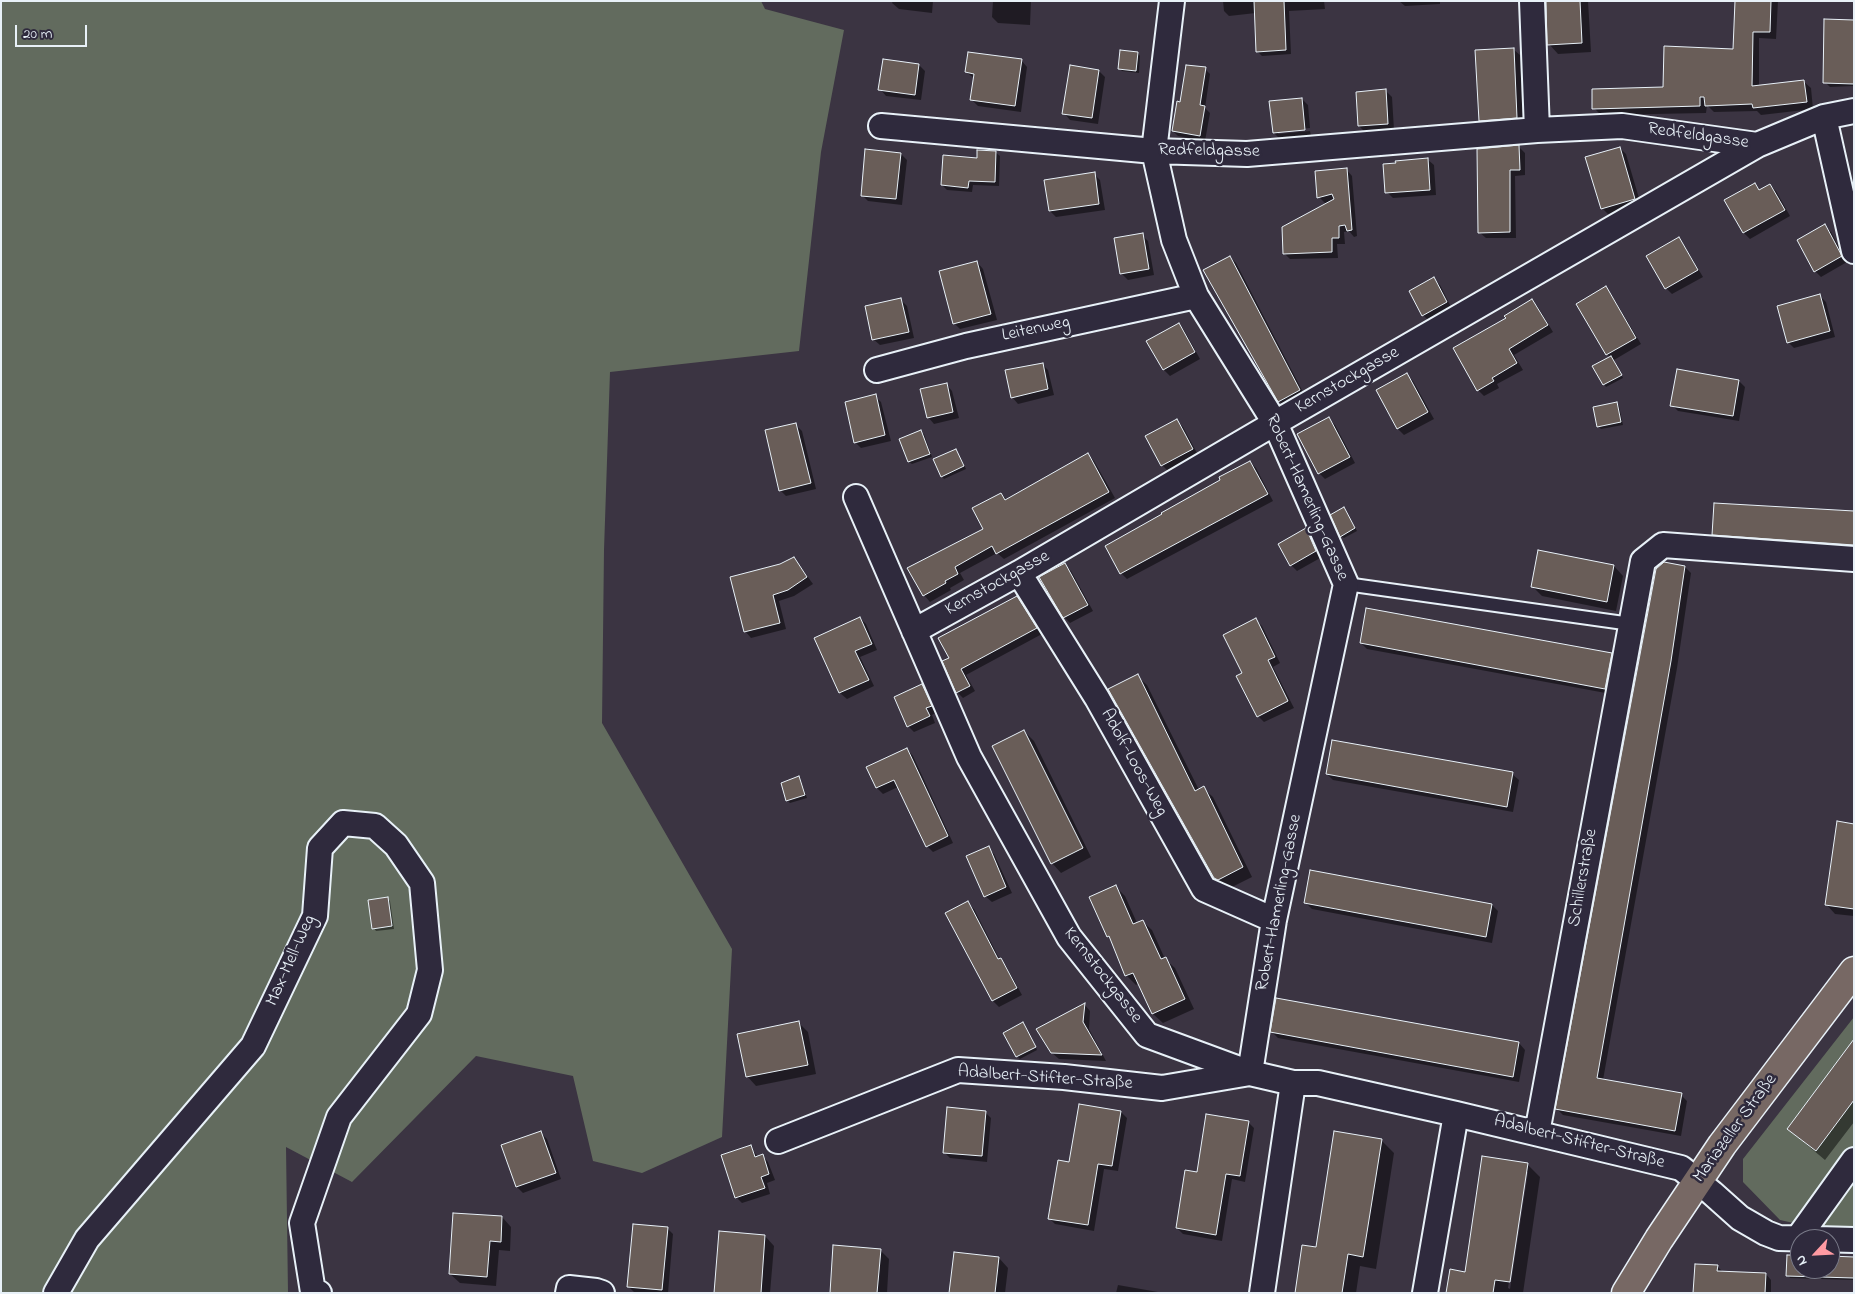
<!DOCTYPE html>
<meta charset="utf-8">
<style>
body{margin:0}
#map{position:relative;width:1855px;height:1294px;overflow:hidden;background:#3b3442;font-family:"Indie Flower",sans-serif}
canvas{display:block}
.frame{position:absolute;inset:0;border:2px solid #e8f1f8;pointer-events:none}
.north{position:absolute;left:1790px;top:1229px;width:50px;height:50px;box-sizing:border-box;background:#2f2a3d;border:1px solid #797a88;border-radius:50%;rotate:245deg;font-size:14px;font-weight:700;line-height:20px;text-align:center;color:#e8f1f8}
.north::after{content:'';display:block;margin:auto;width:18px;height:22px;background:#ff9aa2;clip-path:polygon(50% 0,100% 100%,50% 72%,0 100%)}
.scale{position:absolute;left:15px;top:25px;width:72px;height:22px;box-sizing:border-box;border:2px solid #e8f1f8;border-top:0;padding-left:6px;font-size:15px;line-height:18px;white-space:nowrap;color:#e8f1f8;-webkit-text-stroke:4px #2f2a3d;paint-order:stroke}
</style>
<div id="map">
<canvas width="1855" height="1294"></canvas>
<div class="frame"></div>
<div class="north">N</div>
<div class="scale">20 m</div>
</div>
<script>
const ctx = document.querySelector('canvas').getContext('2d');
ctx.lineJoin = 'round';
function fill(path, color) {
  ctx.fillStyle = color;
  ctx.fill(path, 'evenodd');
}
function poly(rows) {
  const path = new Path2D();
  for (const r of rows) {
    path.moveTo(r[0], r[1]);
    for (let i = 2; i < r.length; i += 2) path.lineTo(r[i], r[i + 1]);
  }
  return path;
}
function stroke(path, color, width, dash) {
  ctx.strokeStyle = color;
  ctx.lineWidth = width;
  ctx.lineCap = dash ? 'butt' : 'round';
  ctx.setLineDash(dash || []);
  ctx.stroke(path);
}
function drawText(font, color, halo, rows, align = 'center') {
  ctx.font = font + ' "Indie Flower",sans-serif';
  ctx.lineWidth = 5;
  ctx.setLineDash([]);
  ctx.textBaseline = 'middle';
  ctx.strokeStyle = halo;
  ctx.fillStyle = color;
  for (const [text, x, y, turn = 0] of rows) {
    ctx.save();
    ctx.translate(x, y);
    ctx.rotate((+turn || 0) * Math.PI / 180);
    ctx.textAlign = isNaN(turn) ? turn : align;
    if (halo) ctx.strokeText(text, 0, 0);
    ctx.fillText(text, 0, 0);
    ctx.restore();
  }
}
const green = poly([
 [1,1,761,1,765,9,844,30,821,152,799,351,610,372,604,550,602,723,732,949,722,1137,642,1173,593,1161,573,1076,476,1056,352,1182,286,1147,288,1293,1,1293],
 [1854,1017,1854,1231,1825,1230,1780,1220,1743,1182,1743,1159]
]);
const shadow = poly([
 [893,1,933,1,932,13,899,9,892,3],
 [993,1,1031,1,1030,25,998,23,992,17],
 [1223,1,1324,1,1325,9,1289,11,1291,54,1262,56,1257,51,1256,13,1229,16,1224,11],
 [1399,1,1440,1,1440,4,1405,6],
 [1547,1,1588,1,1591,52,1558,54,1549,44],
 [1736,1,1778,1,1776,39,1759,38,1759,86,1803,81,1811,88,1813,109,1761,115,1757,111,1714,112,1707,105,1706,113,1601,115,1594,108,1664,88,1735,50],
 [1854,21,1854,86,1830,87,1824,81],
 [1513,49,1520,55,1523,124,1486,127,1480,120],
 [1138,53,1140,56,1139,73,1122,71,1119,68],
 [1021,60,1027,67,1021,112,978,106,971,99,974,78,966,72],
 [919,65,925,71,921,100,886,96,880,89],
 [1205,69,1210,74,1205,108,1210,113,1205,141,1178,136,1173,131,1181,103],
 [1099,71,1105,77,1098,124,1070,120,1064,113],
 [1386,91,1392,97,1394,130,1365,132,1359,126],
 [1302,99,1308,105,1310,128,1278,131,1278,134,1310,131,1311,136,1280,139,1274,133],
 [1519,147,1525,153,1525,175,1515,176,1516,238,1486,238,1479,232],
 [1620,148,1626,154,1641,205,1608,214,1602,208],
 [995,152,1000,156,999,186,973,185,972,192,947,190,942,185,978,160],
 [901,154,907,160,902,205,868,201,862,195],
 [1427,159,1434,165,1436,195,1393,198,1387,192],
 [1346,169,1352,176,1357,236,1354,237,1349,231,1344,232,1345,244,1337,244,1338,258,1290,259,1284,253,1326,204,1319,197],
 [1094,174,1100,180,1105,210,1056,217,1050,211],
 [1755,184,1761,191,1770,185,1776,191,1790,216,1750,239,1744,233],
 [1825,226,1831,232,1847,262,1821,277,1815,271],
 [1142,235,1148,241,1154,275,1128,280,1121,273],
 [1678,239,1684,245,1703,277,1672,294,1666,288],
 [1230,257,1236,263,1305,396,1285,407,1279,401],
 [977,262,983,269,997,320,960,329,954,323],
 [1434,279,1440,285,1452,309,1429,321,1423,315],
 [1605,288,1611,294,1641,344,1614,360,1623,378,1606,387,1604,384,1610,358,1578,305],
 [1820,296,1826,302,1835,337,1794,348,1788,342],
 [900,299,907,306,914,338,880,345,873,339],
 [1532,300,1538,307,1553,332,1514,355,1523,370,1497,384,1499,388,1484,396,1478,390,1508,318],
 [1178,324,1184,330,1200,359,1170,376,1164,370],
 [1042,364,1048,370,1054,395,1018,404,1012,397],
 [1407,375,1413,381,1434,419,1404,435,1398,429,1378,391],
 [1739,381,1745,387,1739,421,1678,411,1672,405],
 [946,384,952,391,959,418,934,424,928,417],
 [875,396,881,402,891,441,861,448,855,442],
 [1617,404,1619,406,1623,425,1601,429,1598,426],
 [1329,419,1335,425,1355,463,1325,479,1319,473],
 [1177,421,1183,427,1198,455,1168,471,1162,465],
 [796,425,802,431,816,489,786,496,780,490],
 [921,432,924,434,932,457,912,464,909,462,901,439],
 [956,450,966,469,944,479,942,476],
 [1088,455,1094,461,1115,498,1004,559,997,553,960,573,964,580,950,588,951,590,930,602,924,595,985,529,1001,494,1007,500],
 [1250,462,1256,468,1273,501,1127,579,1121,573,1222,480],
 [1346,511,1357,531,1344,538,1341,536],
 [1854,512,1854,550,1719,540,1713,534],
 [1306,530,1312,536,1322,557,1297,571,1291,565],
 [794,558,813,584,794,596,779,601,786,629,751,638,745,631,781,565],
 [1065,565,1071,571,1093,611,1070,623,1064,617],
 [1614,566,1623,576,1616,611,1542,596,1532,586],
 [1685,567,1691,573,1677,668,1603,1080,1681,1095,1687,1101,1681,1136,1563,1115,1557,1109],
 [1017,597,1022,603,1042,634,966,675,975,691,963,698,957,692,950,658],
 [860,618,866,624,877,650,860,657,874,686,847,699,840,693,816,638],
 [1256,620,1262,626,1280,663,1273,667,1294,708,1264,722,1258,716,1244,674],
 [1361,643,1611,655,1617,661,1611,694,1367,649],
 [1137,676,1147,685,1199,790,1203,788,1213,797,1252,877,1228,889,1215,878],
 [922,686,928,692,937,712,932,715,935,723,914,732,908,726],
 [1024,731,1034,741,1091,857,1061,873,1052,863],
 [907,749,913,756,953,843,933,852,927,846,898,787,883,794,877,788],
 [1327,774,1512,774,1519,780,1513,812,1333,780],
 [799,778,801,781,807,798,790,803,787,800],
 [1854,825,1854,916,1835,914,1826,904],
 [988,848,994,854,1012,893,992,902,985,896],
 [1115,886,1125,896,1137,923,1142,921,1152,930,1165,959,1175,968,1194,1009,1163,1023,1153,1014,1139,983,1136,985,1126,975,1112,939,1108,936],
 [387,898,390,901,394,929,376,931,374,928],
 [968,903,974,909,1000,960,1006,966,1022,995,999,1007,993,1001,947,914],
 [1306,903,1492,905,1498,911,1492,943,1312,909],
 [1277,999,1519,1043,1525,1050,1519,1082,1278,1038,1272,1032],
 [1085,1005,1090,1011,1089,1029,1106,1061,1059,1059,1052,1053],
 [798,1022,808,1032,816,1074,756,1086,747,1076],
 [1025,1026,1037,1050,1020,1059,1017,1056],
 [1854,1041,1854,1122,1825,1160,1788,1129],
 [985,1112,991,1118,987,1162,950,1158,944,1152],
 [1121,1112,1127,1118,1118,1171,1104,1169,1094,1231,1055,1224,1049,1218],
 [1248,1122,1254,1128,1245,1182,1232,1179,1222,1241,1183,1234,1177,1228,1198,1173],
 [541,1133,547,1139,561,1179,523,1193,517,1187,503,1146],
 [1381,1140,1394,1153,1376,1269,1360,1266,1356,1293,1296,1293,1317,1249],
 [750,1147,758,1157,762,1155,768,1162,775,1180,767,1183,770,1194,742,1203,736,1197],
 [1527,1164,1540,1177,1523,1293,1447,1293,1466,1273],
 [1525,1172,1528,1172,1510,1289,1508,1288],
 [502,1217,511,1227,510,1251,499,1250,496,1286,460,1283,450,1274],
 [667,1228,673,1234,668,1293,635,1293,629,1287],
 [765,1236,774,1246,770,1293,716,1293],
 [880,1250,889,1259,887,1293,831,1293],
 [1800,1257,1800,1269,1830,1269,1830,1258,1854,1258,1854,1280,1790,1278,1788,1275],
 [999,1258,1008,1268,1005,1293,950,1293],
 [1717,1266,1723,1272,1766,1274,1771,1280,1771,1293,1695,1293],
 [1118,1285,1158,1292,1159,1293,1116,1293]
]);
const building = poly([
 [1254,1,1284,1,1286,50,1256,52,1254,1],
 [1546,1,1580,1,1582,43,1547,45,1546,1],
 [1735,1,1771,1,1770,32,1753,32,1752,86,1804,80,1807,102,1753,108,1752,104,1705,106,1704,97,1700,97,1700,106,1592,109,1592,89,1663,87,1664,46,1733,49,1735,1],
 [1824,19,1854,20,1854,84,1823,83,1824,19],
 [1514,48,1517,118,1479,121,1475,50,1514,48],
 [1120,50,1138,52,1136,71,1118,69,1120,50],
 [968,52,1022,59,1015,106,970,100,974,74,965,72,968,52],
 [883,59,919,64,915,95,878,90,883,59],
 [1070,65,1099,70,1092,118,1062,114,1070,65],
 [1186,65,1206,67,1200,105,1205,106,1200,136,1172,131,1177,101,1180,102,1186,65],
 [1386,89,1388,124,1358,126,1356,92,1386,89],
 [1302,98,1305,130,1273,133,1269,101,1302,98],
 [1519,145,1520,170,1510,170,1510,232,1478,233,1477,149,1519,145],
 [1620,147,1635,199,1601,209,1585,157,1620,147],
 [865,149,901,153,896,199,861,196,865,149],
 [977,150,996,151,995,182,969,181,968,188,941,185,943,155,977,158,977,150],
 [1428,158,1430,190,1385,193,1383,164,1396,163,1395,161,1428,158],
 [1347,168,1352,230,1347,231,1345,225,1339,226,1339,238,1332,238,1332,252,1283,254,1282,227,1334,199,1332,194,1317,198,1315,171,1347,168],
 [1095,172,1099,204,1049,211,1044,180,1095,172],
 [1755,183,1759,190,1770,184,1785,210,1743,233,1724,200,1755,183],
 [1825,224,1842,256,1814,272,1797,240,1825,224],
 [1143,233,1149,269,1120,274,1114,238,1143,233],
 [1679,237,1698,270,1665,289,1646,256,1679,237],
 [1230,256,1300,390,1278,402,1203,270,1230,256],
 [977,261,991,314,953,324,939,271,977,261],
 [1434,277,1447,302,1422,316,1409,291,1434,277],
 [1606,286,1636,338,1606,355,1576,304,1606,286],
 [1820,294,1830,331,1787,343,1777,306,1820,294],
 [901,298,909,332,872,340,865,306,901,298],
 [1532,299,1548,325,1509,349,1517,363,1492,378,1494,381,1477,391,1453,348,1506,318,1504,316,1532,299],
 [1179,323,1195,352,1163,370,1146,341,1179,323],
 [1611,356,1622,375,1603,385,1592,366,1611,356],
 [1043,363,1048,389,1011,398,1005,370,1043,363],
 [1677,369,1739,380,1733,416,1670,406,1677,369],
 [1407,373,1428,412,1397,429,1376,390,1407,373],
 [947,383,953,412,927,418,920,389,947,383],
 [876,394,885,435,854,443,845,402,876,394],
 [1617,402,1621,422,1597,427,1593,407,1617,402],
 [1329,417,1350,457,1318,474,1297,434,1329,417],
 [1177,419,1193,449,1161,466,1145,436,1177,419],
 [796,423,811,483,779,491,765,430,796,423],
 [921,430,930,454,908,462,899,439,921,430],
 [956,449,964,466,941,477,933,459,956,449],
 [1088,453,1109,492,996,554,992,546,955,567,958,574,945,581,946,583,923,596,907,568,983,529,972,508,1001,493,1005,500,1088,453],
 [1250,461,1268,494,1120,574,1105,546,1162,514,1161,513,1220,480,1219,477,1250,461],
 [1714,503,1854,511,1854,545,1712,535,1714,503],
 [1344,507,1355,528,1340,537,1330,515,1344,507],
 [1306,528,1316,551,1290,566,1278,544,1306,528],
 [1538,550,1614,565,1607,602,1531,587,1538,550],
 [794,557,807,577,788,590,773,595,780,623,744,632,730,577,780,564,794,557],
 [1664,562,1685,566,1671,661,1597,1078,1682,1093,1675,1131,1555,1109,1656,569,1664,562],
 [1065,563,1088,605,1063,618,1039,577,1065,563],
 [1017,596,1037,628,961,669,970,686,956,693,942,661,949,658,938,638,1017,596],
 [1366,608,1612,653,1605,689,1360,643,1366,608],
 [860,617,872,644,855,651,869,680,839,693,814,638,860,617],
 [1256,618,1275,657,1268,660,1288,701,1257,717,1236,676,1242,673,1223,635,1256,618],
 [1138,674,1195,791,1204,786,1243,867,1218,880,1214,878,1108,689,1138,674],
 [922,684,932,706,926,708,930,716,907,727,894,697,922,684],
 [1024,730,1083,848,1051,864,992,746,1024,730],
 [1332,740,1513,772,1507,807,1326,774,1332,740],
 [907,748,948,836,926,847,894,780,876,788,866,767,907,748],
 [799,776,805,795,786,801,781,783,799,776],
 [1837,821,1854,824,1854,909,1825,905,1837,821],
 [989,846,1006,887,984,897,966,856,989,846],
 [1310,870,1492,904,1486,937,1304,903,1310,870],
 [1116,885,1133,924,1143,920,1161,959,1166,957,1185,999,1152,1014,1133,973,1125,976,1109,936,1107,937,1089,897,1116,885],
 [388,897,392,926,372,929,368,900,388,897],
 [968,901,998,959,1001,958,1017,988,992,1001,945,913,968,901],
 [1276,998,1519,1042,1513,1077,1270,1032,1276,998],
 [1085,1003,1083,1022,1102,1055,1051,1053,1036,1029,1085,1003],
 [799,1021,808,1065,746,1077,737,1034,799,1021],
 [1023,1022,1036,1047,1016,1057,1003,1033,1023,1022],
 [1854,1039,1854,1100,1816,1151,1787,1129,1854,1039],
 [1079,1104,1121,1111,1112,1166,1098,1164,1088,1225,1048,1219,1058,1160,1069,1162,1079,1104],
 [947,1107,986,1111,982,1156,943,1153,947,1107],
 [1206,1114,1249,1121,1240,1176,1226,1174,1216,1235,1176,1228,1185,1170,1197,1172,1206,1114],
 [541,1131,556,1173,516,1187,501,1145,541,1131],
 [1334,1131,1382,1139,1363,1257,1348,1254,1342,1293,1295,1293,1302,1245,1316,1247,1334,1131],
 [751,1145,755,1157,763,1154,769,1174,761,1177,765,1188,735,1198,721,1155,751,1145],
 [1482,1156,1528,1163,1510,1282,1495,1280,1493,1293,1446,1293,1450,1269,1465,1272,1482,1156],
 [453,1213,502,1216,501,1242,490,1241,487,1277,449,1274,453,1213],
 [633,1224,668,1227,662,1290,627,1287,633,1224],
 [719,1231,765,1235,761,1293,714,1293,719,1231],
 [833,1245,881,1249,877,1293,830,1293,833,1245],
 [954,1252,999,1257,995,1293,949,1293,954,1252],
 [1787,1255,1800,1255,1800,1269,1830,1269,1830,1256,1854,1257,1854,1278,1786,1276,1787,1255],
 [1695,1264,1718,1265,1717,1271,1766,1273,1765,1293,1693,1293,1695,1264]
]);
const service = poly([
 [1346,584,1631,624]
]);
const minor = poly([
 [1532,1,1537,130],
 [1824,117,1854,251],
 [881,126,1154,151,1247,154,1537,130,1622,126,1757,145],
 [877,370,966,346,1196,296],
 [856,497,969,757,1069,937,1147,1035,1250,1073,1274,920,1346,584,1275,423,1196,296,1174,240,1154,151,1172,1],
 [1019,573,1097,698,1204,889,1274,920],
 [914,631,1019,573,1275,423,1757,145,1824,117,1854,111],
 [1537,1133,1643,561,1663,545,1854,559],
 [778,1141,958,1070,1064,1077,1162,1088,1250,1073,1293,1083,1318,1083,1456,1114,1681,1168,1712,1193,1740,1218,1766,1233,1779,1238,1854,1240],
 [1798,1238,1854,1160],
 [56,1293,87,1239,253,1046,315,916,320,848,343,823,375,826,396,845,422,883,430,970,419,1014,339,1117,302,1223,313,1292,319,1293],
 [568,1293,569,1288,596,1291,602,1293],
 [1262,1293,1293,1083],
 [1425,1293,1456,1114]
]);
const primary = poly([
 [1626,1293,1659,1239,1722,1145,1854,971]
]);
const streetNames = [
 ["Redfeldgasse",1698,137,8],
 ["Redfeldgasse",1209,152,1],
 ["Leitenweg",1036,330,-12],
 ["Kernstockgasse",1348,381,-30],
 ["Robert-Hamerling-Gasse",1306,498,66],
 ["Kernstockgasse",998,584,-29],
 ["Adolf-Loos-Weg",1133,763,61],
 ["Schillerstraße",1584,878,-80],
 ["Robert-Hamerling-Gasse",1280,903,-79],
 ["Max-Mell-Weg",292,961,-66],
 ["Kernstockgasse",1102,976,52],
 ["Adalbert-Stifter-Straße",1045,1079,4],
 ["Mariazeller Straße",1736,1129,-54],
 ["Adalbert-Stifter-Straße",1579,1143,14]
];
fill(green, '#626b5e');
fill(shadow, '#0007');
fill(building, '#695d58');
stroke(building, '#e8f1f8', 1);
stroke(service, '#e8f1f8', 16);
stroke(minor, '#e8f1f8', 28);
stroke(primary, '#e8f1f8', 31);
stroke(service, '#2f2a3d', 12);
stroke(minor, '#2f2a3d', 24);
stroke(primary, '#776864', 28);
drawText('18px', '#e8f1f8', '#2f2a3d', streetNames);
</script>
